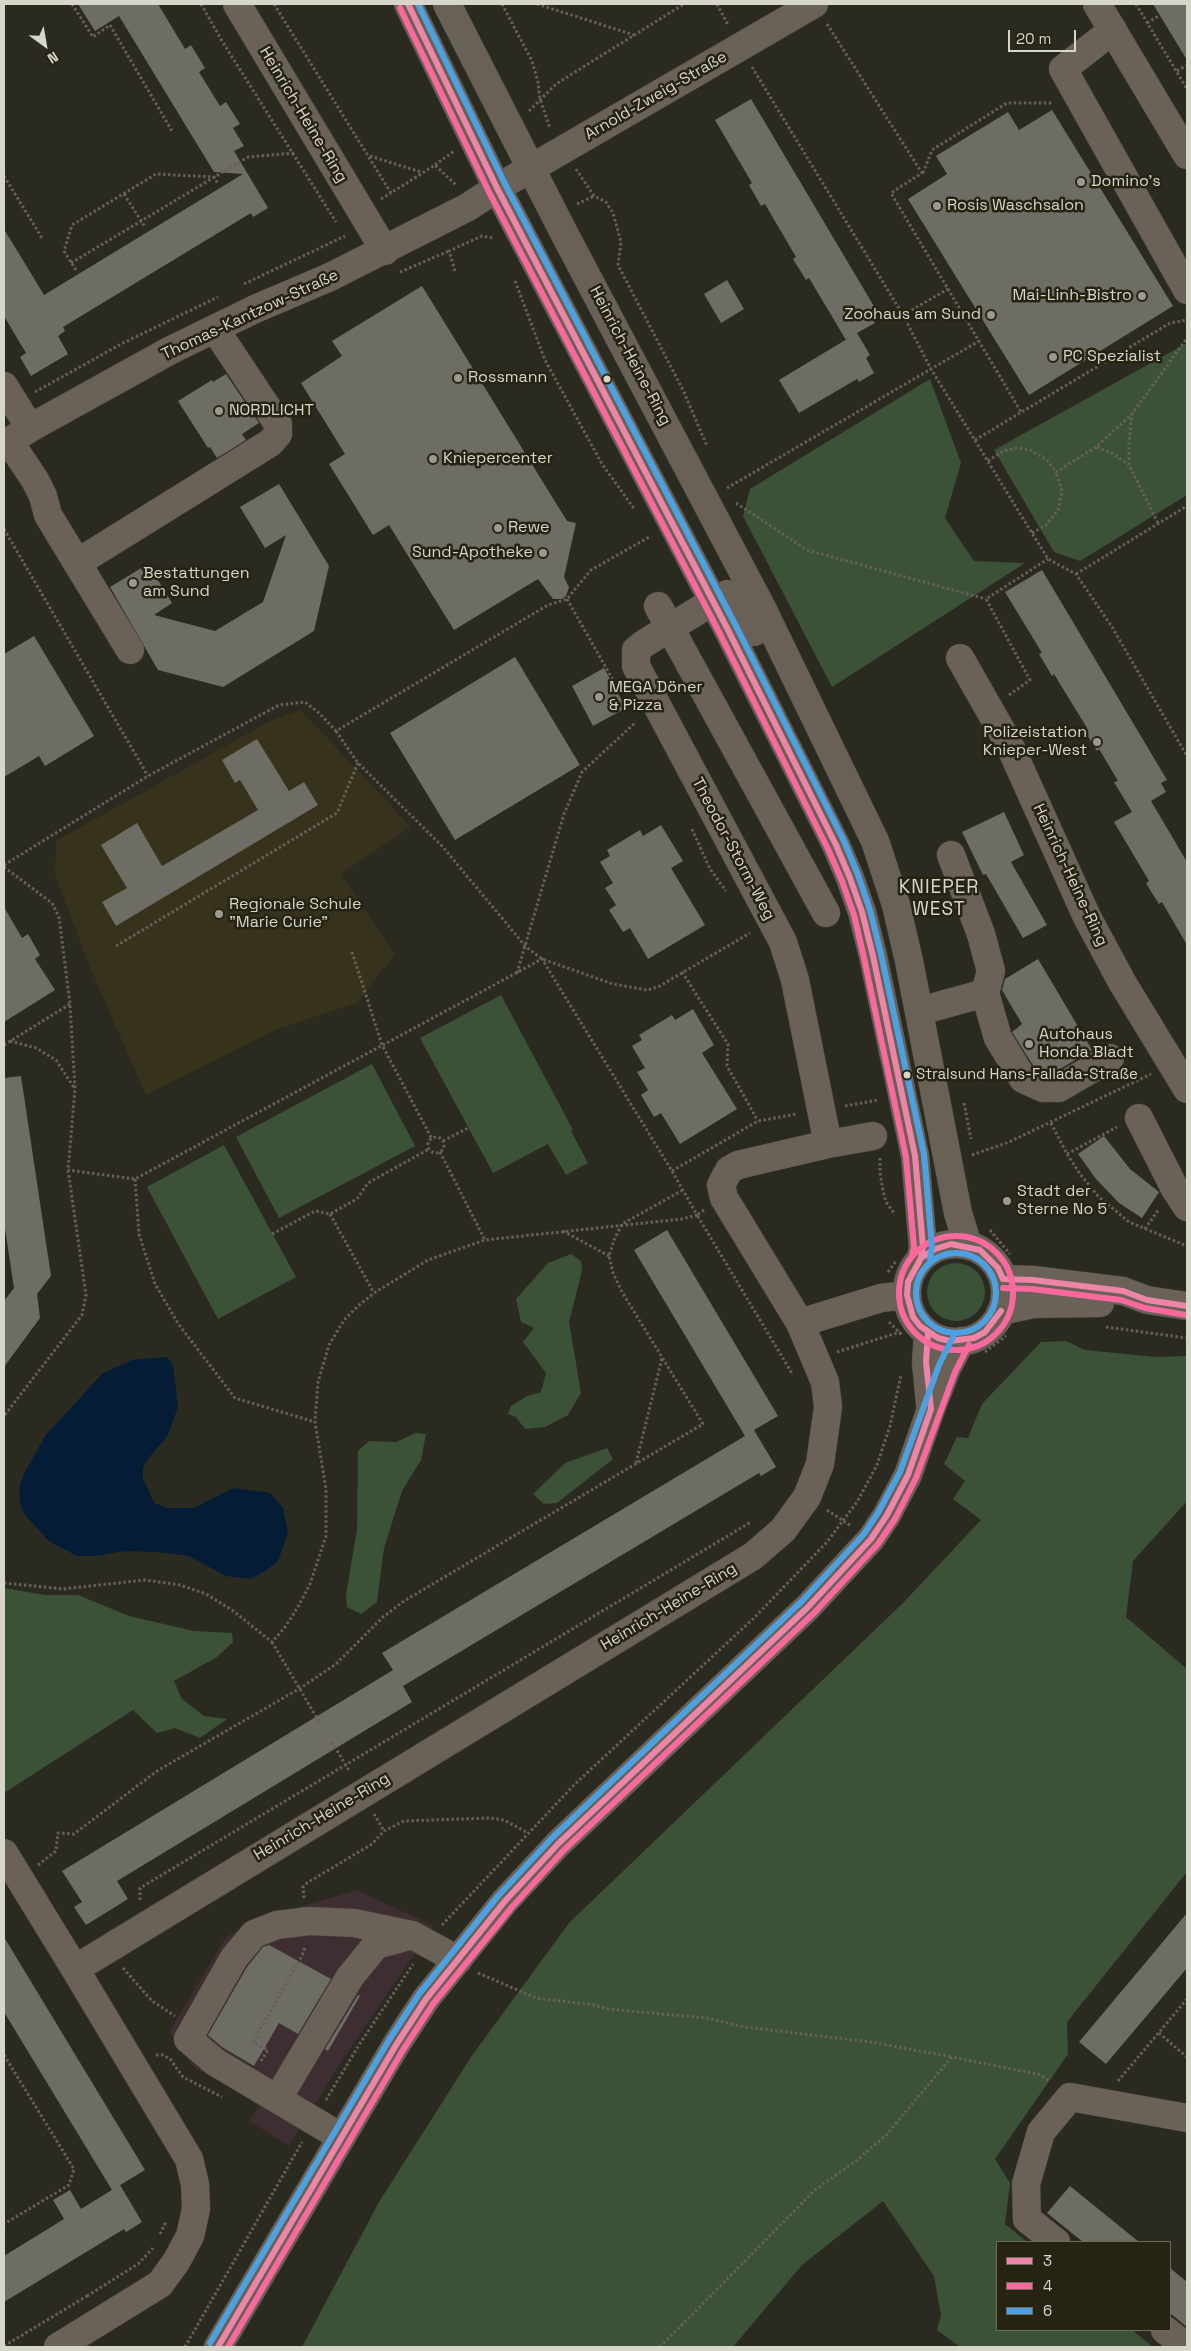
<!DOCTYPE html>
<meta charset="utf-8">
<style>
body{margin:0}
#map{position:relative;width:1191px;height:2351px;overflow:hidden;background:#2b2a21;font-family:"Space Grotesk",sans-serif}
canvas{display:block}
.frame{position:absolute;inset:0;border:5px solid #d7d6cb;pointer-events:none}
.legend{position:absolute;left:996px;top:2241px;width:175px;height:90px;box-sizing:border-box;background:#262312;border:1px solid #6d6b5c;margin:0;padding:6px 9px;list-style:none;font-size:15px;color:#d7d6cb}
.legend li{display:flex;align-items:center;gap:10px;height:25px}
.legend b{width:25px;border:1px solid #6d6b5c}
.north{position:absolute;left:20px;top:20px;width:50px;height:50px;-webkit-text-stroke:4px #262312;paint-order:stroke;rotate:148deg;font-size:14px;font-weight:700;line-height:20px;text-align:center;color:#d7d6cb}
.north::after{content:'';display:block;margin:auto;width:18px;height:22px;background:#d7d6cb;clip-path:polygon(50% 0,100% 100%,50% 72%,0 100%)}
.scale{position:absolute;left:1008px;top:30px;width:68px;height:22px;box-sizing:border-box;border:2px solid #d7d6cb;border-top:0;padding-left:6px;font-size:15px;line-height:18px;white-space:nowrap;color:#d7d6cb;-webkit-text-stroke:4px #262312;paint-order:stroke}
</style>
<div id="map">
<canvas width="1191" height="2351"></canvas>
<div class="frame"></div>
<ul class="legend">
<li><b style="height:6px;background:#ec85a8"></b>3</li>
<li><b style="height:6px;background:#f9699d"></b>4</li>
<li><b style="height:6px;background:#4da1e1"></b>6</li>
</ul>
<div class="north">N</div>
<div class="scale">20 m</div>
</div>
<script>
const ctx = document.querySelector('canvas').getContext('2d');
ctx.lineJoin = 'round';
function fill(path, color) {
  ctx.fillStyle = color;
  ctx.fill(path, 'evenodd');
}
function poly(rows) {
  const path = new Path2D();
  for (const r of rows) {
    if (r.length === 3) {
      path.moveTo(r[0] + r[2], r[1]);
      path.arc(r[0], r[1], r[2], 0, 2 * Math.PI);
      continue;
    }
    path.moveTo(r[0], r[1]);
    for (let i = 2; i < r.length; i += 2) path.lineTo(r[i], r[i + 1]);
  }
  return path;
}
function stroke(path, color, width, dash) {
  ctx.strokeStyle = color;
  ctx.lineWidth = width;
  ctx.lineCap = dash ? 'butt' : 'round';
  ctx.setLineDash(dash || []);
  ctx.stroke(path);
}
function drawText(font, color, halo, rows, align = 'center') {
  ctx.font = font + ' "Space Grotesk",sans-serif';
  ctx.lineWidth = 5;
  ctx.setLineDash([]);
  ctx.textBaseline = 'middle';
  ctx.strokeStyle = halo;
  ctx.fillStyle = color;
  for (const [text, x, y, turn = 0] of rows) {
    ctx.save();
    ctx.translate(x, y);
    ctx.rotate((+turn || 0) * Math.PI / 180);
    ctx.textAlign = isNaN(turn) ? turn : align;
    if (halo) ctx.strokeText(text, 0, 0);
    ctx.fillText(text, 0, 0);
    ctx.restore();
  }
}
const commercial = poly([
 [357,1890,434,1926,345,2056,289,2146,249,2121,261,2103,195,2068,169,2032,226,1937,258,1919]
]);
const built = poly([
 [301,710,411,827,341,874,395,954,357,1003,278,1029,146,1095,92,972,55,875,56,841,270,721]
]);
const green = poly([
 [1187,343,1187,495,1080,561,1054,552,994,450],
 [930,379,961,463,945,518,974,561,1025,563,832,687,743,516,750,489],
 [501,995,573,1130,571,1131,588,1163,566,1175,548,1144,493,1173,420,1038],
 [372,1064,415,1146,279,1218,236,1137],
 [224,1145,296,1277,218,1319,147,1187],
 [571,1254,581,1261,582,1271,569,1322,581,1393,568,1415,545,1427,525,1429,516,1417,508,1414,511,1406,527,1396,541,1392,546,1373,523,1342,534,1328,521,1322,516,1299,548,1263],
 [956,1292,29],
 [1066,1341,1085,1350,1155,1357,1187,1356,1187,1501,1133,1561,1126,1617,1187,1669,1187,1872,1067,2022,1068,2054,995,2159,1010,2183,1005,2224,1027,2242,997,2242,997,2330,1132,2330,1153,2347,960,2347,937,2330,941,2315,934,2276,883,2201,802,2265,733,2347,302,2347,379,2202,471,2057,569,1923,904,1602,981,1520,953,1499,965,1481,944,1464,957,1437,968,1438,982,1404,1041,1342],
 [416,1433,426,1434,421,1460,402,1491,384,1548,377,1602,361,1614,347,1607,346,1595,357,1530,358,1451,369,1441,396,1442],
 [607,1448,613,1459,557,1503,544,1504,533,1494,565,1463],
 [4,1588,45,1595,78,1595,129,1616,194,1631,232,1633,233,1642,217,1657,174,1681,182,1699,204,1716,227,1719,200,1738,175,1728,157,1733,133,1710,4,1793]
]);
const water = poly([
 [167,1357,173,1365,178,1407,167,1437,150,1456,143,1467,143,1478,154,1503,167,1508,194,1508,233,1488,270,1493,283,1508,288,1533,278,1561,264,1572,250,1579,226,1576,189,1556,158,1552,126,1551,94,1556,77,1556,50,1542,25,1515,20,1503,19,1488,24,1474,45,1436,102,1374,132,1360]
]);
const building = poly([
 [78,4,158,4,185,49,191,45,205,68,199,72,220,106,226,102,240,124,233,128,244,146,234,151,268,208,253,217,251,213,63,327,65,331,58,336,68,354,31,376,20,357,26,353,4,316,4,229,44,295,243,174,214,172,119,16,95,31],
 [1153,4,1187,4,1187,60],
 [751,99,875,308,869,312,875,323,857,333,870,355,866,358,874,373,859,382,857,379,799,413,779,380,852,336,846,340,809,278,806,280,793,259,796,257,765,204,761,206,749,185,752,183,715,120],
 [1052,110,1173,306,1029,395,908,199,947,174,936,156,1008,112,1019,130],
 [727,280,744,309,721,323,704,294],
 [422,286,567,521,576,523,564,577,569,587,566,596,562,599,553,599,538,579,454,630,389,525,373,535,329,464,345,454,301,383,342,356,332,341],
 [226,374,259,423,242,434,246,440,217,458,210,447,208,448,178,401,212,380,213,382],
 [279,484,329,566,314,631,223,687,158,670,110,587,148,564,172,603,154,615,215,631,263,602,286,535,265,548,240,507],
 [1042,570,1167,780,1161,783,1166,792,1151,801,1187,862,1187,945,1162,902,1159,904,1152,893,1146,883,1149,881,1114,822,1132,812,1114,782,1118,781,1099,749,1097,751,1084,730,1087,728,1054,674,1052,676,1039,654,1042,653,1005,592],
 [34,636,94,736,45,766,39,756,4,777,4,654],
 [515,657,580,765,455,840,390,733],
 [604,668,626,708,593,726,572,686],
 [257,739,289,791,304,782,318,805,116,926,102,902,127,888,101,845,137,823,162,866,258,810,240,780,235,783,222,760],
 [1004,812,1024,855,1011,862,1047,925,1023,938,986,874,983,875,962,832],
 [661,825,683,861,671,868,705,925,648,959,630,928,623,932,609,910,616,905,605,888,613,883,600,862,610,856,607,850,640,830,643,836],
 [4,907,22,938,28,934,40,955,35,959,55,990,4,1022],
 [1038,959,1092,1050,1055,1072,1046,1072,1034,1067,1012,1032,1022,1024,1002,990,1005,979],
 [693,1009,714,1045,702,1053,737,1109,680,1144,661,1113,654,1117,641,1095,648,1090,637,1072,645,1068,632,1046,642,1040,639,1035,672,1015,675,1020],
 [21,1076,51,1276,37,1294,40,1318,4,1367,4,1301,14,1288,4,1222,4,1078],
 [1104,1136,1130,1169,1159,1192,1142,1218,1119,1203,1096,1179,1078,1154],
 [667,1230,778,1416,754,1430,776,1467,761,1476,759,1473,403,1686,412,1702,117,1881,128,1899,86,1925,74,1907,82,1902,62,1871,393,1670,382,1653,745,1436,634,1250],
 [1187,1913,1187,1968,1106,2064,1079,2042],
 [4,1937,145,2170,112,2190,4,2012],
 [269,1945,331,1979,298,2034,279,2023,254,2066,222,2047,208,2035,247,1967,263,1947],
 [358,1995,360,1996,328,2051,325,2049],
 [120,2185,142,2222,126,2232,124,2229,4,2302,4,2256,64,2219,53,2200,70,2190,81,2209],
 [1070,2186,1139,2242,1083,2242,1047,2213],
 [1170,2268,1187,2282,1187,2327,1170,2313]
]);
const path = poly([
 [72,4,93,37,110,25,172,131],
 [201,4,222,41,336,222],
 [274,4,391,193,435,165,457,186],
 [502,4,532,61,538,82,540,99,550,128],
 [537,4,634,35],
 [717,4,728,25],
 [1136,4,1187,89],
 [1147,23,1160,15],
 [827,24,922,173,891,193,1021,412],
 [752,67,903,315,931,369,1048,559,1076,574,1112,627,1187,756],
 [1177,71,1187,65],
 [529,111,556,84,684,4],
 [370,156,421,172],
 [435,165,454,151],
 [576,169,594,196,606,202,613,213,621,242,618,265,683,390,707,446],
 [923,173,932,150,1007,103,1053,103],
 [4,176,42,238],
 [124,194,145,227],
 [381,199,391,193],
 [577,204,594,196],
 [71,263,248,157,294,153],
 [76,270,64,251,72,225,156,174,214,177,218,184],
 [455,271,449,251,482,236,494,238],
 [400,272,449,251],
 [515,281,545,360,602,464,635,510],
 [244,284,345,236],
 [903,315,948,289],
 [35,392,123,343,218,297],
 [975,440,1170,323,1187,320],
 [1097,447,1112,453,1129,465],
 [988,461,1003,451,1017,448,1030,450,1046,459,1056,472,1096,447,1132,414],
 [727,488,979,341],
 [736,503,807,550,986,599],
 [1158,523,1129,465,1129,442,1132,414,1187,338],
 [4,529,148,776],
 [1032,533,1046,525,1058,510,1062,491,1056,472],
 [1076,574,1187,506],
 [567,599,613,680],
 [1009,695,1030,680,986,599,1048,559],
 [336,731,358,763,442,846,526,947,542,959,613,984,647,990,658,987,750,933],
 [692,829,710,869,726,891],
 [4,865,148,776,279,705,305,702,319,713,336,731,548,605,567,599,591,570,651,536],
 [4,867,52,903,59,917,70,1004,75,1089,68,1170,86,1295,82,1315,4,1416],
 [116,946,337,813,358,763],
 [352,952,382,1045,432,1139],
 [682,972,728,1044,727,1066,758,1121],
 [517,973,564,814,582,772,636,722],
 [10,1041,36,1048,56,1060,75,1089],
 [4,1045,70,1004],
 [964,1103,971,1139],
 [845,1106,878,1100],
 [1051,1123,1067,1154,1080,1174,1098,1196,1129,1222,1187,1246],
 [436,1145,8],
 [443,1141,468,1128],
 [440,1152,485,1240],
 [1067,1154,1117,1127],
 [972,1155,1009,1142,1151,1074],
 [880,1158,880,1172,883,1191,886,1202,894,1213],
 [672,1171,758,1121,797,1114],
 [135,1179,139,1234,155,1284,179,1325,235,1398,315,1422],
 [704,1210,697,1215,793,1375],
 [330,1214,374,1293],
 [1145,1229,1159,1209],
 [990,1230,1010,1254],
 [563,1231,609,1256],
 [272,1234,315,1211,330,1214,357,1199,368,1183,429,1149],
 [888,1272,896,1261],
 [889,1322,902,1335],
 [1106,1327,1187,1338],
 [837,1352,900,1332],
 [985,1352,1006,1336],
 [636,1463,662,1358],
 [827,1510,851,1526],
 [4,1583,63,1589,145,1580,180,1585,206,1594,232,1610,272,1642,286,1626,299,1605,310,1584,326,1536,326,1489,315,1422,318,1382,329,1345,344,1320,358,1306,374,1293,428,1260,485,1240,682,1219,697,1215,672,1171,542,959,135,1179,68,1170],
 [272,1642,321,1725],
 [332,1742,350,1772],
 [374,1814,384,1831],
 [38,1865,56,1851,58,1833,74,1834,157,1771,299,1689,336,1664,383,1617,404,1601,703,1424,622,1292,613,1273,609,1256,614,1240,622,1224,683,1190],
 [304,1898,303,1887,307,1883,372,1844,384,1831,404,1821,490,1818,504,1820,528,1833],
 [140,1900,140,1888,751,1522],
 [442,1925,575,1784,754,1618,827,1542,857,1502,877,1465,890,1426,901,1375],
 [123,1968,152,2001,175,2016],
 [478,1973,536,1998,594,2005,607,2009,707,2018,744,2027,871,2042,952,2057],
 [1159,2033,1187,2057],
 [4,2055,74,2169,69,2185,4,2224],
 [156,2055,163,2055,170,2059,183,2077,222,2097],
 [261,2061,268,2050,253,2042,304,1952,305,1946],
 [1118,2081,1187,1999],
 [326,2100,359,2045,413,1964],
 [160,2234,166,2222],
 [87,2296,138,2264,153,2248],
 [4,2346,87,2296],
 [185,2347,302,2142],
 [660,2347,815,2190,856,2161,886,2135,952,2057,1041,2075,1050,2082]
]);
const minor = poly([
 [237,4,385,251],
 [1097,4,1187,155],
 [1113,30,1063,69,1187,290],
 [4,386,30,428],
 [9,441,35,480,43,496,48,515,130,650],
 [4,445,30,428,171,350,255,309,330,277,468,207,497,188,814,4],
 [77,563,270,443,278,434,278,424,215,329],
 [712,602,645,643,636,650,636,666,783,942,795,980,828,1144],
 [658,606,826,913],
 [960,658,1009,744,1087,917,1122,982,1187,1089],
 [951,855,981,934,991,971,985,993],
 [920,1011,985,993,998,1038,1023,1079,1043,1088,1059,1088,1110,1058],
 [1139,1118,1174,1187,1187,1207],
 [1003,1279,1033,1280,1123,1291,1147,1300,1187,1306],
 [1001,1311,1033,1304,1100,1303],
 [800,1323,881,1298,907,1295],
 [4,1853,75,1969],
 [278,2098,350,1977,376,1945,409,1936],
 [341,2137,215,2062,188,2039,234,1958,254,1934,277,1925,309,1921,354,1923,412,1935,458,1960],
 [1056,2242,1027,2219,1026,2184,1041,2132,1070,2097,1187,2118],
 [1165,2330,1187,2347],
 [58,2347,160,2284,176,2262,190,2236,196,2209,195,2184,189,2159,75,1969,753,1556,783,1530,807,1497,820,1464,828,1407,825,1382,800,1323,724,1198,721,1185,729,1170,738,1165,828,1144,873,1136]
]);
const major = poly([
 [408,4,497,188,727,628,836,845,850,878,862,912,873,956,915,1156,923,1247,921,1258],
 [447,4,564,233,762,608,875,841,896,905,909,961,958,1213,968,1246],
 [712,602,727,594,733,597,740,605,754,632],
 [956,1293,49],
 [928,1333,926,1362,930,1404],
 [218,2347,396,2045,426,1999,505,1901,558,1844,808,1607,871,1539,887,1515,908,1475,931,1409,947,1368,961,1341]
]);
const bus1 = poly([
 [408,4,497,188,727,628,836,845,850,878,862,912,873,956,915,1156,923,1247,921,1258],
 [1003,1279,1033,1280,1123,1291,1147,1300,1187,1306],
 [1001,1311,985,1332,974,1338,950,1341,938,1338,920,1326,913,1317,907,1295,908,1282,921,1258,935,1249,951,1244,980,1250,998,1268,1003,1279],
 [218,2347,396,2045,426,1999,505,1901,558,1844,808,1607,871,1539,887,1515,908,1475,931,1409,926,1362,928,1333]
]);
const bus2 = poly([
 [400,8,489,192,719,632,828,849,842,881,854,915,864,958,906,1157,914,1247,912,1256],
 [956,1293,57],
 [1003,1288,1032,1289,1121,1300,1145,1308,1186,1315],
 [228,2347,403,2050,433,2004,512,1907,564,1850,814,1613,878,1544,895,1519,916,1478,955,1372,969,1345]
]);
const bus3 = poly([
 [418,4,505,184,735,624,844,841,858,875,870,910,881,954,924,1154,932,1246,930,1260],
 [956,1293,40],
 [210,2343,389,2040,419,1994,498,1896,552,1838,802,1601,864,1534,879,1511,900,1472,939,1365,953,1337]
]);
const markers = [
 [1081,182,5,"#9b9a90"],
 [937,206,5,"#9b9a90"],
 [1142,296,5,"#9b9a90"],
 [991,315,5,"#9b9a90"],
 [1053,357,5,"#9b9a90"],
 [458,378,5,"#9b9a90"],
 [607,379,4.5,"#d7d6cb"],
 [219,411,5,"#9b9a90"],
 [433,459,5,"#9b9a90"],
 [498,528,5,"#9b9a90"],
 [543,553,5,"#9b9a90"],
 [133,583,5,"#9b9a90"],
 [599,697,5,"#9b9a90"],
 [1097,742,5,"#9b9a90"],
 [219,914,5,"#9b9a90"],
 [1029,1044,5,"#9b9a90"],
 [907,1075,4.5,"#d7d6cb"],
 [1007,1201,5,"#9b9a90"]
];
const busNames = [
 ["Stralsund Hans-Fallada-Straße",916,1075]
];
const streetNames = [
 ["Arnold-Zweig-Straße",656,96,-30],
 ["Heinrich-Heine-Ring",303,115,59],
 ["Thomas-Kantzow-Straße",250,315,-25],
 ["Heinrich-Heine-Ring",630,356,62],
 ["Theodor-Storm-Weg",733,849,62],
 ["Heinrich-Heine-Ring",1070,875,65],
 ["Heinrich-Heine-Ring",669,1607,-31],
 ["Heinrich-Heine-Ring",322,1817,-31]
];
const poiNames = [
 ["Domino's",1091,182],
 ["Rosis Waschsalon",947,206],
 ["Mai-Linh-Bistro",1132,296,"right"],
 ["Zoohaus am Sund",981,315,"right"],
 ["PC Spezialist",1063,357],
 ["Rossmann",468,378],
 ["NORDLICHT",229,411],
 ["Kniepercenter",443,459],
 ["Rewe",508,528],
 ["Sund-Apotheke",533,553,"right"],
 ["Bestattungen",143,574],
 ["am Sund",143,592],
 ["MEGA Döner",609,688],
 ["& Pizza",609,706],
 ["Polizeistation",1087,733,"right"],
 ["Knieper-West",1087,751,"right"],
 ["Regionale Schule",229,905],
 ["\"Marie Curie\"",229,923],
 ["Autohaus",1039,1035],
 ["Honda Bladt",1039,1053],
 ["Stadt der",1017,1192],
 ["Sterne No 5",1017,1210]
];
const quarterNames = [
 ["KNIEPER",939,888],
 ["WEST",939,910]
];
fill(commercial, '#3e2d31');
fill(built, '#36321c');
fill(green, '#3b5236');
fill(water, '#041c35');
fill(building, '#6e6d65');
stroke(minor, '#46453d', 29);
stroke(major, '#46453d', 29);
stroke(path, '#666058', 3, [2.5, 2.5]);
stroke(minor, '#6a6158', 28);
stroke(major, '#6a6156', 28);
stroke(bus1, '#ec85a8', 6);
stroke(bus2, '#f9699d', 6);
stroke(bus3, '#4da1e1', 6);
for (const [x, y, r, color] of markers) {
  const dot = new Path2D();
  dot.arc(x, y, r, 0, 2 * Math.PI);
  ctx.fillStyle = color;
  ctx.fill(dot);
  stroke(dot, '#262312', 2);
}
drawText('15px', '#d7d6cb', '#262312', busNames, 'left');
drawText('16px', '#d7d6cb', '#262312', streetNames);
drawText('16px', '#d7d6cb', '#262312', poiNames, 'left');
ctx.letterSpacing = '1px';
drawText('19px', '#d7d6cb', '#262312', quarterNames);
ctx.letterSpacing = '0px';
</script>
